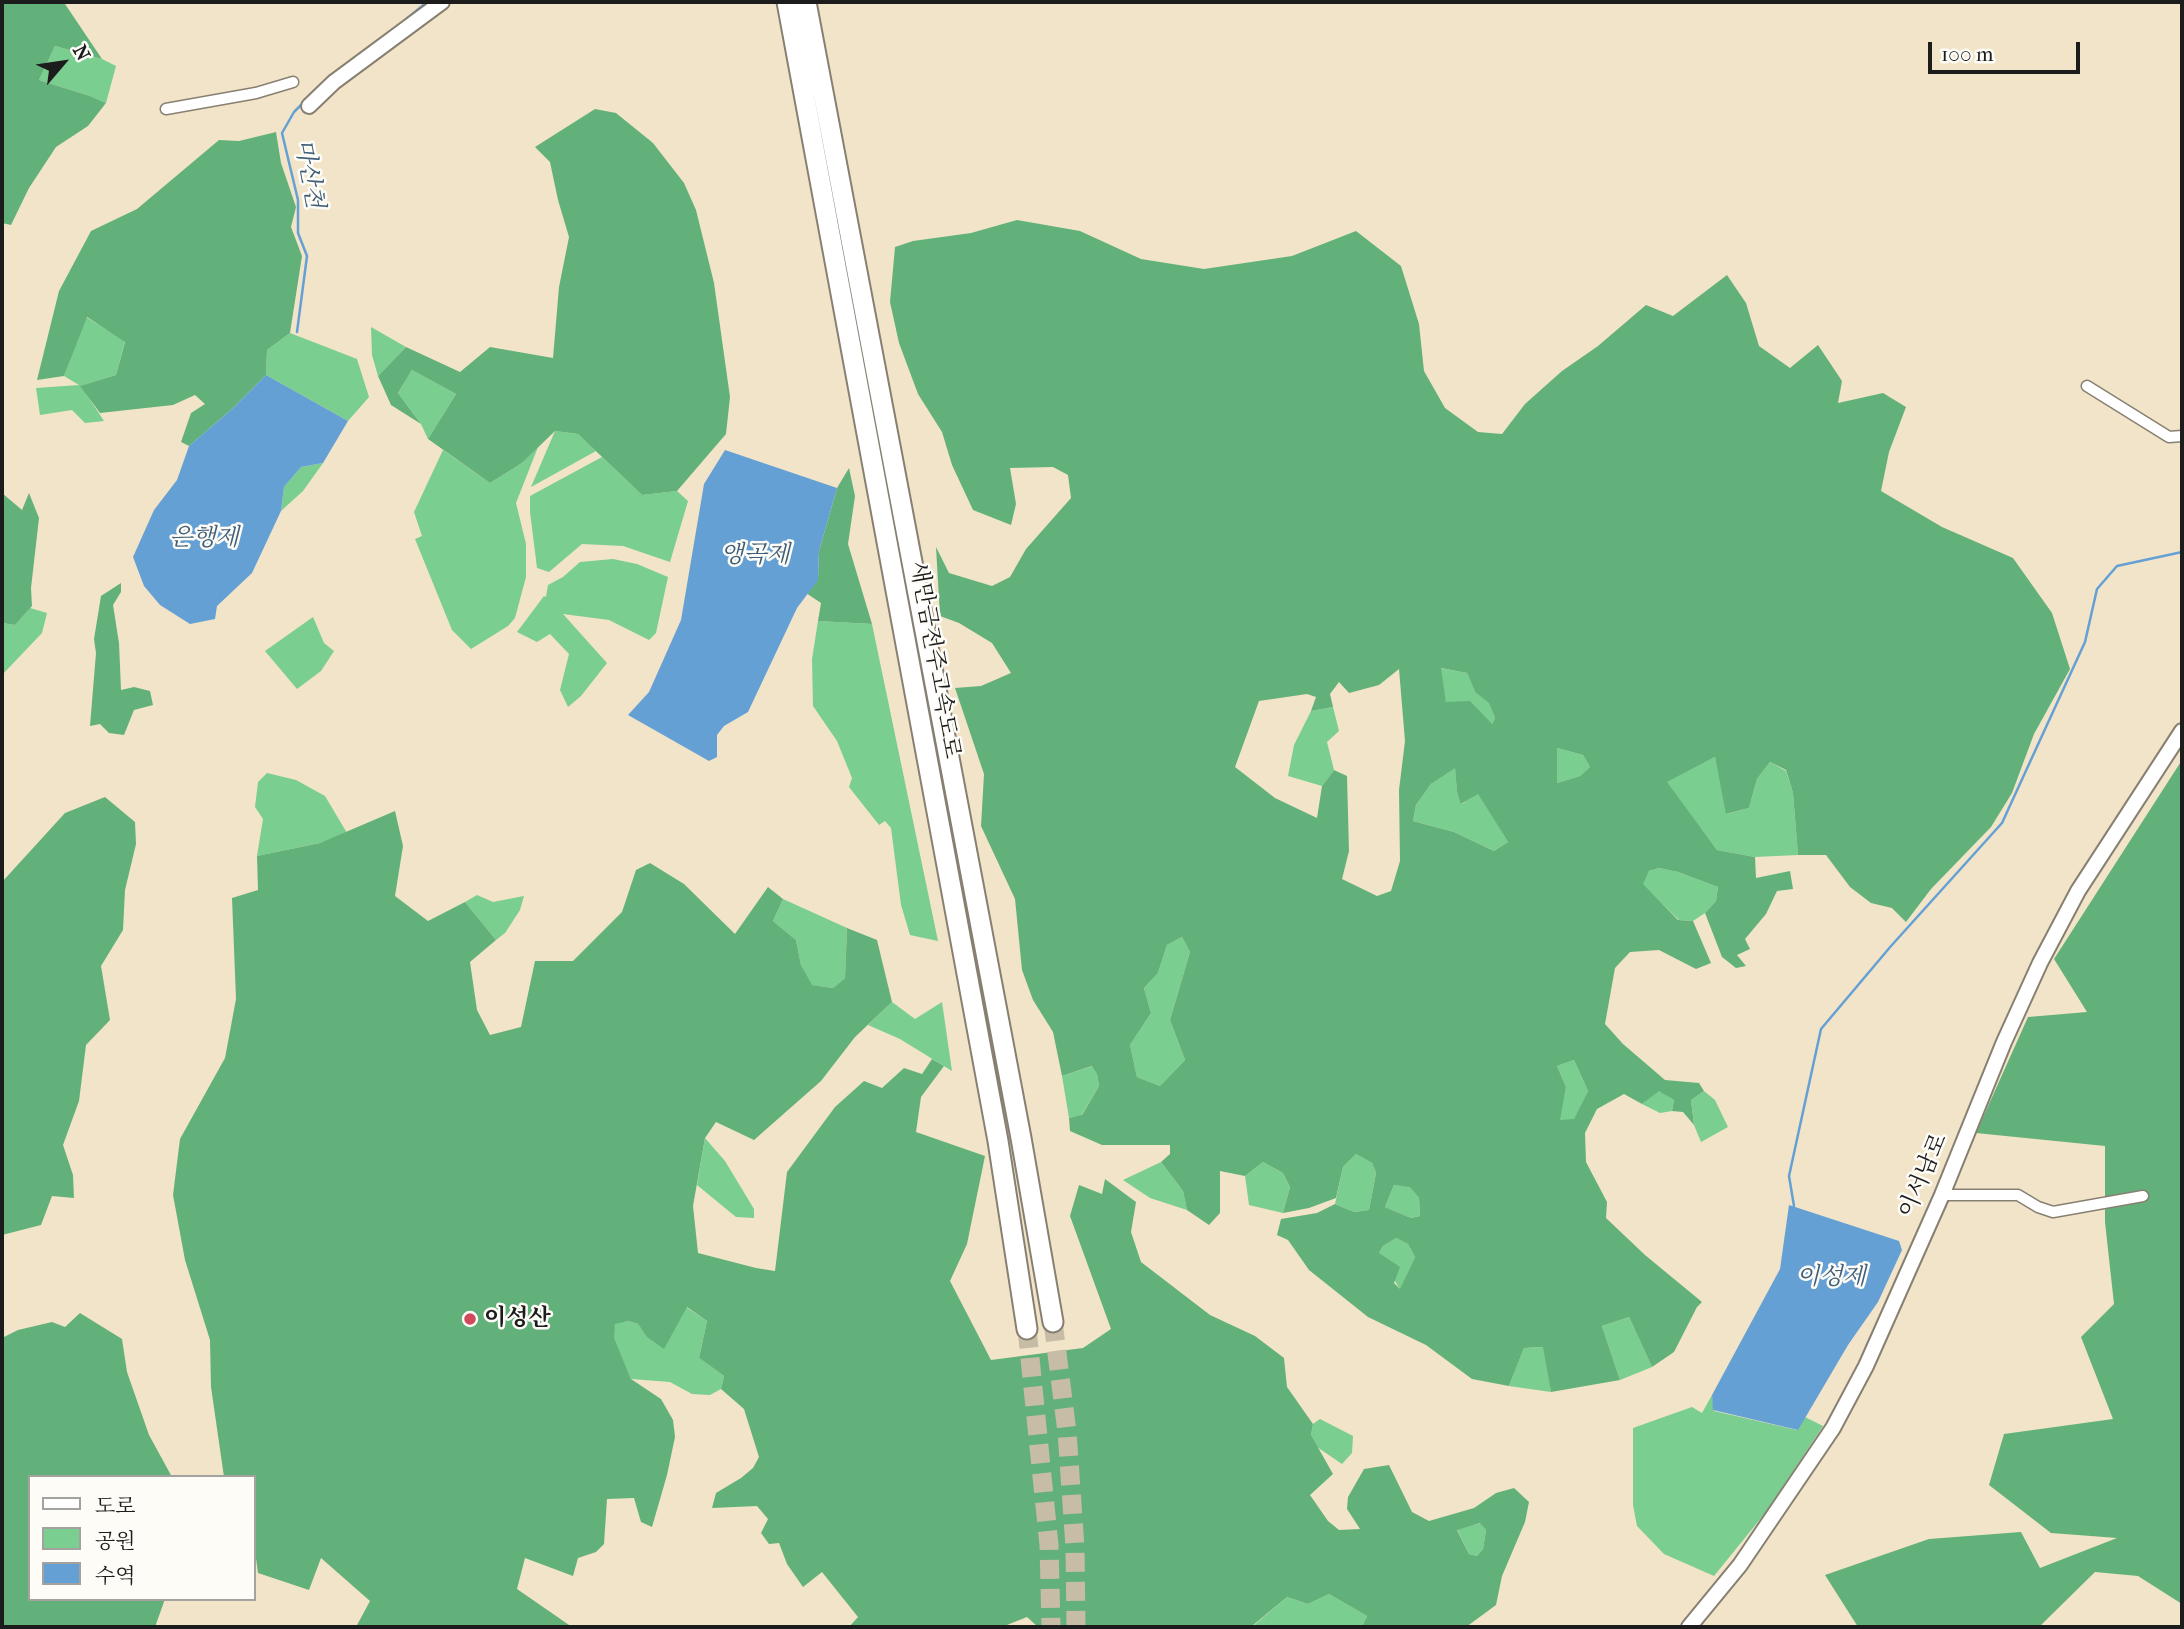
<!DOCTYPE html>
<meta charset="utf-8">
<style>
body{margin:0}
#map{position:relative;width:2184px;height:1629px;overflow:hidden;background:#f2e4c8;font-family:"IM FELL French Canon","Noto Serif KR",serif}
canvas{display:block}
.frame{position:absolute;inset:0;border:4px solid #1c1c1c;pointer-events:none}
.legend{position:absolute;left:28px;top:1475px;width:228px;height:126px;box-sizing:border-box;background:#fdfcf7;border:2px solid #a3a29f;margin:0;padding:9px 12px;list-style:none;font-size:21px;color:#1c1c1c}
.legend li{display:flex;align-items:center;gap:14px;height:35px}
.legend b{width:35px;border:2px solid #a3a29f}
.north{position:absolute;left:28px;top:28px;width:70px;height:70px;-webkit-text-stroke:5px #fdfcf7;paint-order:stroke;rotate:61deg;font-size:19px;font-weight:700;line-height:28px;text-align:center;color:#1c1c1c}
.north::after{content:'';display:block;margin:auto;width:24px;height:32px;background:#1c1c1c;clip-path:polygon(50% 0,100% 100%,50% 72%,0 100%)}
.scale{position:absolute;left:1928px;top:42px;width:152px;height:32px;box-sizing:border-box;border:4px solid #1c1c1c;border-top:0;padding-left:9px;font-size:21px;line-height:24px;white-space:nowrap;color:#1c1c1c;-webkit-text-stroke:5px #fdfcf7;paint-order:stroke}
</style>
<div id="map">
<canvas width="2184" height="1629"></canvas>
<div class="frame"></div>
<ul class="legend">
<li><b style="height:9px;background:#fff"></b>도로</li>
<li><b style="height:19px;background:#7ace90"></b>공원</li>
<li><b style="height:19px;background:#65a0d5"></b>수역</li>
</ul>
<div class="north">N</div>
<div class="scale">100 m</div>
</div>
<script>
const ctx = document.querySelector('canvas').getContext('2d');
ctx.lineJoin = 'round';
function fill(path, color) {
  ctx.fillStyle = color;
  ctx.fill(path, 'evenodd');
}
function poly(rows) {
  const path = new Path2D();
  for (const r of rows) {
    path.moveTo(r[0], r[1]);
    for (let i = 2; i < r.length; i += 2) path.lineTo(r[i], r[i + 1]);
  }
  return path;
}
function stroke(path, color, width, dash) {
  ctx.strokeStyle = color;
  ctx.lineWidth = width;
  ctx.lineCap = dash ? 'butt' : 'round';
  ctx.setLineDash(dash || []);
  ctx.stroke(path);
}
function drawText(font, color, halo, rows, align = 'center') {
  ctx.font = font + ' "IM FELL French Canon","Noto Serif KR",serif';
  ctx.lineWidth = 5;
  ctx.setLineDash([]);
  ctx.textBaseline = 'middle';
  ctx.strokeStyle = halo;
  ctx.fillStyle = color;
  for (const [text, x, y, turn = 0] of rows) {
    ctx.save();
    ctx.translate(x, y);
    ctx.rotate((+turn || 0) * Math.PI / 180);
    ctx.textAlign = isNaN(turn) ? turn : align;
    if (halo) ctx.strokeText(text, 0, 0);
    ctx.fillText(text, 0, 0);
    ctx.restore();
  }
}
const green = poly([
 [55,46,102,59,116,66,106,103,90,96,39,80],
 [86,317,125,341,116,375,81,386,104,421,85,423,72,410,40,415,36,388,79,385,64,376],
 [371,327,406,347,378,376,372,355],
 [290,333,357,359,369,397,348,421,266,375,267,350],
 [412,370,456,394,428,439,421,424,398,393],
 [555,431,578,434,596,451,531,487],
 [538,447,516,503,526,544,526,577,515,618,508,626,471,649,452,630,415,539,422,536,414,512,443,450,490,483,522,463],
 [602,457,642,495,677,491,688,501,670,562,623,546,582,544,549,572,537,568,530,512,530,496],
 [323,463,303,491,281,511,284,487,301,467],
 [613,559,637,564,668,577,656,633,649,640,609,620,563,614,607,663,581,696,568,707,560,690,569,654,550,634,537,642,517,632,544,596,546,597,548,585,563,577,580,562],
 [30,608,47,613,42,633,2,675,2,623,15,625],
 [313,617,324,643,334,651,321,671,297,689,265,651],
 [818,621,872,624,938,941,910,935,901,905,891,828,885,821,879,825,849,787,852,778,837,741,813,706,812,659],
 [1440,668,1467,673,1475,692,1489,702,1495,718,1492,724,1446,703],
 [1333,707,1339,731,1327,742,1334,770,1322,786,1288,776,1294,745,1311,711],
 [1557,748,1583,755,1590,767,1580,776,1557,783],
 [1715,757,1727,814,1749,808,1757,779,1770,762,1786,771,1793,793,1798,855,1755,857,1717,850,1666,782],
 [1455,767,1457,792,1462,804,1478,793,1508,842,1494,851,1454,832,1413,821,1416,805,1431,784],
 [267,773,296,780,325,796,347,833,320,843,257,856,263,819,255,807,258,782],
 [1659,868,1678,872,1718,887,1716,901,1705,913,1693,921,1679,920,1642,884,1649,871],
 [477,895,493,902,524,896,520,910,505,933,496,940,465,902],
 [783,899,847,928,845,978,833,988,811,985,801,965,796,940,773,921],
 [1182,937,1190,952,1170,1020,1185,1060,1160,1086,1137,1077,1130,1045,1151,1013,1144,988,1158,973,1167,945],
 [892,1002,915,1019,942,1002,952,1071,900,1039,868,1025],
 [1574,1060,1588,1091,1574,1120,1559,1120,1566,1087,1557,1066],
 [1093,1066,1097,1074,1099,1086,1081,1116,1069,1118,1062,1076],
 [1659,1090,1674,1100,1672,1111,1660,1113,1642,1104],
 [1704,1091,1715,1100,1728,1127,1701,1142,1694,1125,1691,1100],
 [705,1138,725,1161,754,1209,754,1218,736,1217,697,1185],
 [1356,1154,1372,1163,1376,1173,1369,1210,1354,1212,1335,1204,1343,1167],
 [1161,1162,1183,1191,1187,1210,1150,1198,1123,1180],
 [1263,1162,1283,1173,1290,1187,1283,1213,1249,1205,1245,1176],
 [1394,1185,1410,1186,1419,1198,1420,1216,1411,1218,1385,1207],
 [1396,1238,1408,1244,1415,1257,1400,1290,1379,1253,1383,1246],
 [686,1307,707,1321,699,1358,724,1376,721,1389,710,1395,692,1394,670,1382,631,1379,613,1338,615,1323,628,1321,638,1324,648,1337],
 [1629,1317,1652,1367,1620,1380,1602,1326],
 [1544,1347,1551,1392,1509,1386,1524,1348],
 [1712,1395,1714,1411,1797,1430,1805,1417,1823,1426,1766,1512,1714,1576,1664,1554,1637,1526,1633,1505,1633,1428,1692,1407,1702,1413],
 [1320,1419,1353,1436,1352,1453,1342,1464,1317,1447,1311,1435,1313,1424],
 [1481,1523,1486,1530,1483,1549,1477,1556,1469,1554,1457,1529],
 [1329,1594,1367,1616,1362,1627,1252,1627,1287,1597,1308,1604]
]);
const forest = poly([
 [2,2,59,2,65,4,102,59,55,46,39,80,90,96,106,103,88,126,56,147,29,188,11,225,2,223],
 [595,109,616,113,653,143,684,183,696,210,714,283,730,397,726,434,677,491,642,495,578,434,555,431,522,463,490,483,428,439,456,394,412,370,398,393,421,424,391,405,378,376,406,347,460,372,490,347,553,358,559,287,569,237,558,200,550,162,535,147],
 [276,132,281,163,296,207,291,227,302,256,290,333,267,350,266,375,232,409,189,446,181,442,191,413,205,404,195,395,173,405,100,413,80,386,116,375,125,342,87,317,64,376,37,380,59,291,91,231,137,209,219,140,239,141],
 [1017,220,1080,231,1141,259,1204,269,1292,256,1356,231,1401,266,1419,324,1424,371,1445,408,1478,432,1502,434,1525,404,1562,371,1598,346,1646,305,1673,316,1727,275,1746,303,1759,346,1790,368,1818,345,1842,381,1838,403,1883,393,1906,407,1889,452,1881,491,1942,527,2013,558,2052,613,2070,669,2034,734,2012,793,1991,827,1931,889,1906,922,1892,908,1871,903,1850,887,1826,855,1798,855,1793,793,1786,770,1770,762,1757,779,1749,808,1726,814,1715,757,1667,782,1717,850,1755,857,1756,878,1790,871,1793,889,1777,891,1766,914,1745,939,1750,949,1737,955,1746,966,1736,968,1722,957,1705,913,1716,901,1718,887,1678,872,1659,868,1649,871,1643,884,1678,920,1693,921,1711,963,1696,969,1659,950,1630,952,1615,968,1605,1024,1623,1044,1665,1080,1699,1083,1704,1091,1691,1100,1694,1125,1683,1112,1672,1111,1674,1100,1659,1091,1642,1104,1624,1094,1597,1109,1585,1133,1586,1162,1607,1202,1606,1218,1645,1255,1702,1302,1697,1307,1674,1352,1652,1367,1629,1317,1602,1326,1620,1380,1551,1392,1543,1347,1524,1348,1509,1386,1472,1379,1426,1345,1368,1317,1309,1270,1288,1240,1277,1235,1281,1219,1317,1213,1335,1204,1354,1212,1369,1210,1376,1173,1372,1163,1356,1154,1343,1167,1336,1198,1309,1208,1283,1213,1290,1187,1283,1173,1263,1162,1245,1176,1220,1171,1220,1213,1209,1225,1187,1210,1183,1191,1161,1162,1170,1154,1170,1145,1102,1145,1070,1131,1069,1118,1082,1115,1099,1086,1097,1074,1092,1066,1062,1076,1053,1032,1033,1000,1022,970,1015,899,981,826,984,774,955,688,981,686,1011,673,992,643,959,623,940,616,936,547,949,573,992,586,1010,577,1026,549,1071,498,1068,475,1053,467,1010,468,1016,504,1011,525,973,510,952,465,942,432,918,394,899,343,890,302,895,247,913,241,971,233],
 [1441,668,1467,673,1475,692,1489,703,1495,718,1492,724,1470,701,1446,702],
 [1399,669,1405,741,1399,790,1400,861,1391,891,1377,896,1342,879,1349,851,1347,776,1334,770,1322,786,1317,818,1275,798,1235,767,1259,701,1307,694,1316,697,1311,711,1333,707,1330,694,1339,682,1349,693,1379,685],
 [1557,748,1583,755,1590,767,1580,776,1557,783],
 [1455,768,1457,792,1461,804,1478,794,1508,842,1494,851,1454,832,1413,821,1416,805,1431,784],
 [1182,937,1190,952,1170,1020,1185,1060,1160,1086,1137,1077,1130,1045,1151,1013,1144,988,1158,973,1167,945],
 [1574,1060,1588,1091,1574,1119,1560,1120,1566,1087,1557,1066],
 [1394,1185,1410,1187,1419,1198,1420,1216,1411,1218,1385,1207],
 [1396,1238,1408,1244,1415,1257,1400,1289,1394,1283,1400,1267,1379,1253,1383,1246],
 [849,468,855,496,848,544,872,624,818,621,821,603,806,593,818,579,819,551,837,488],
 [2,493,22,510,29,493,39,518,31,588,32,606,15,625,2,623],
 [121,583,121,592,113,605,119,643,121,690,134,687,150,691,153,705,134,710,124,735,109,733,100,724,90,726,96,653,94,639,101,596],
 [2182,760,2182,1604,2138,1576,2095,1572,2039,1627,1858,1627,1825,1575,1929,1539,2021,1532,2040,1568,2117,1538,2051,1533,1989,1485,2004,1434,2113,1419,2081,1337,2114,1304,2105,1222,2105,1146,1976,1133,2028,1017,2087,1012,2054,959],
 [105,797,135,822,136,844,125,890,123,930,101,966,110,1020,86,1045,79,1101,63,1145,73,1175,74,1198,52,1196,41,1225,2,1235,2,882,65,813],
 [395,811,403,846,395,896,428,921,465,902,496,940,470,962,477,1010,490,1035,521,1027,535,961,573,961,622,912,636,870,650,863,684,884,735,934,768,887,783,899,773,921,796,940,801,965,812,985,833,988,845,978,847,928,877,940,892,1002,855,1037,821,1081,754,1140,716,1122,705,1138,693,1206,698,1253,756,1268,775,1271,787,1172,835,1107,864,1081,882,1088,904,1068,922,1074,932,1059,944,1066,921,1097,916,1132,985,1156,967,1244,950,1281,991,1360,1083,1348,1111,1329,1070,1216,1079,1185,1102,1194,1105,1179,1136,1202,1131,1232,1141,1262,1210,1315,1255,1336,1284,1358,1287,1387,1313,1424,1311,1435,1333,1474,1310,1495,1328,1521,1339,1530,1360,1529,1347,1509,1348,1497,1364,1469,1389,1465,1412,1512,1429,1521,1474,1508,1496,1493,1514,1488,1529,1502,1525,1522,1502,1576,1496,1605,1466,1627,1362,1627,1367,1616,1329,1594,1308,1604,1287,1597,1251,1627,1038,1627,1027,1617,1002,1627,849,1627,858,1617,822,1572,803,1587,787,1564,779,1543,769,1544,761,1533,768,1519,757,1506,712,1508,716,1493,741,1478,753,1468,759,1457,744,1409,721,1389,724,1376,699,1358,707,1321,687,1307,664,1349,647,1337,638,1324,628,1321,615,1324,614,1338,631,1379,661,1399,673,1420,675,1437,667,1475,652,1527,641,1522,634,1498,607,1499,604,1544,596,1552,578,1558,573,1576,525,1558,517,1589,572,1627,356,1627,370,1601,321,1558,309,1590,258,1573,254,1544,254,1477,224,1477,211,1387,210,1340,185,1260,173,1195,180,1139,225,1058,236,999,232,898,258,890,257,856,320,843],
 [1480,1523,1486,1530,1483,1549,1477,1556,1469,1554,1457,1530],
 [80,1313,122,1339,127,1372,149,1435,172,1477,30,1477,30,1599,165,1599,155,1627,2,1627,2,1338,18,1330,52,1322,65,1327]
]);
const water = poly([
 [266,375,348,421,323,463,301,467,284,487,281,511,252,573,217,606,215,619,190,624,160,605,144,586,133,557,154,510,177,480,189,446,232,409],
 [725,450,837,488,819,551,818,580,797,608,748,712,724,726,717,735,717,757,709,761,628,715,649,692,681,620,704,484],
 [1789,1205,1899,1241,1902,1250,1878,1302,1848,1345,1798,1430,1713,1410,1712,1395,1780,1269]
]);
const stream = poly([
 [404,21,427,2],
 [297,332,307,256,298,233,298,200,282,133,294,112,324,82],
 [1794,1206,1789,1176,1821,1029,1891,946,2002,823,2085,642,2097,589,2117,566,2182,552]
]);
const highwayTunnel = poly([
 [1053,1322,1067,1432,1075,1547,1076,1627],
 [1027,1329,1049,1545,1051,1627]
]);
const street = poly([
 [166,109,256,93,293,82],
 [2087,386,2169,437,2182,436],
 [1942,1195,2018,1195,2038,1207,2053,1212,2143,1196]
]);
const secondary = poly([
 [309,106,334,82,442,2],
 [1689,1627,1740,1565,1833,1428,1866,1366,1942,1195,2004,1042,2040,963,2078,891,2182,731]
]);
const highway = poly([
 [787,2,998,1141,1027,1329],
 [806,2,1021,1138,1053,1322]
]);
const markers = [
 [470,1319,7,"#d1495b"]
];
const streetNames = [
 ["새만금전주고속도로",934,660,80],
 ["이서남로",1924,1176,-67]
];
const poiNames = [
 ["이성산",484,1319]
];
const waterNames = [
 ["마산천",308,174,80],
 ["은행제",204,539],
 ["앵곡제",755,556],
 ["이성제",1831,1278]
];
fill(green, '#7ace90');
fill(forest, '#63b17a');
fill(water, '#65a0d5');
stroke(stream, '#65a0d5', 2.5);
stroke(highwayTunnel, '#c7bca6', 19, [19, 10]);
stroke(street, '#878072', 13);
stroke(secondary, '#878072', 18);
stroke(highway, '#878072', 23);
stroke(street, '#fff', 10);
stroke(secondary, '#fff', 14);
stroke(highway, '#fff', 19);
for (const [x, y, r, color] of markers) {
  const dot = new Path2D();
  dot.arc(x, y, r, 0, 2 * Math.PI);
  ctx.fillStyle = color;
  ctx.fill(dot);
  stroke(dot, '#fdfcf7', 2.5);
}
drawText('23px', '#1c1c1c', '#fdfcf7', streetNames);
drawText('bold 23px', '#1c1c1c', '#fdfcf7', poiNames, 'left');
drawText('italic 24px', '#405e78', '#fdfcf7', waterNames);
</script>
